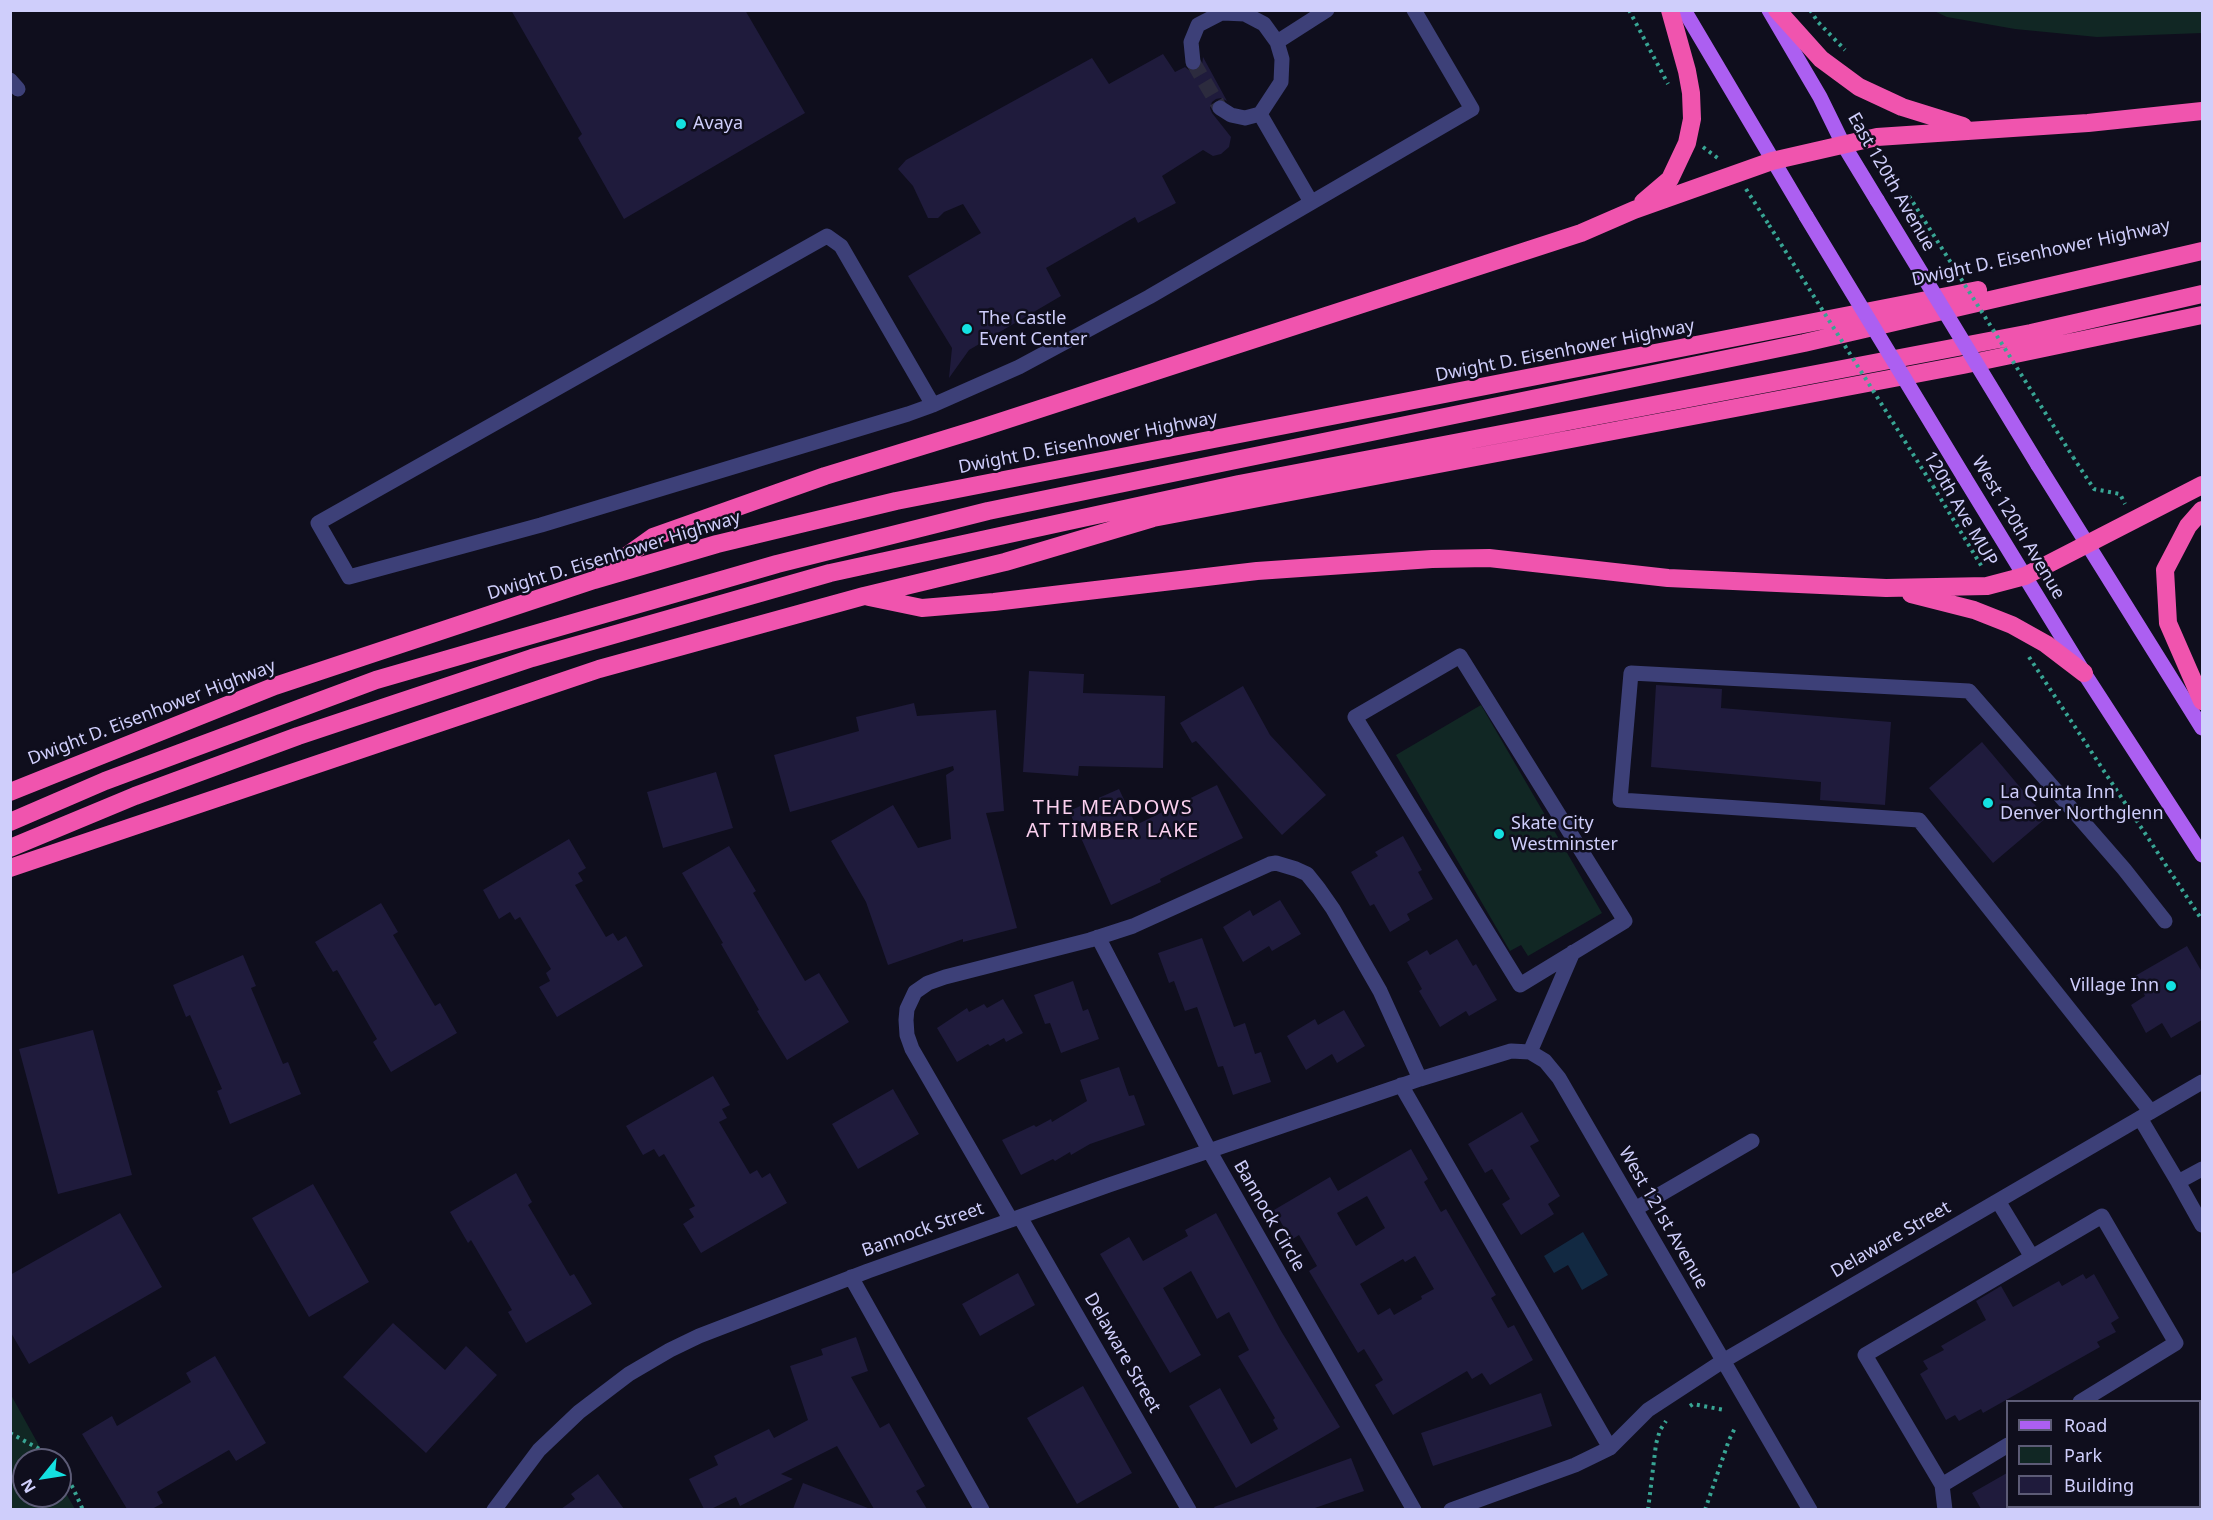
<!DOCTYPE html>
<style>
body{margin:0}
#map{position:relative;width:2213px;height:1520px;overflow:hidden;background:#0f0e1d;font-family:"Noto Sans",sans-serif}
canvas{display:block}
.frame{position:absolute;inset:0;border:12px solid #cfcefb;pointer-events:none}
.legend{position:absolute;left:2006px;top:1400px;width:195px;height:108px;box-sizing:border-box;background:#0f0e1d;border:2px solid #5c5b76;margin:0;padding:8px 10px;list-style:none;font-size:18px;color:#cfcefb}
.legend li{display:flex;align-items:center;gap:12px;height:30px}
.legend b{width:30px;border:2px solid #5c5b76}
.north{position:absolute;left:12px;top:1448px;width:60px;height:60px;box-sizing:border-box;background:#0f0e1d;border:2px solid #5c5b76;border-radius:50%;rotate:240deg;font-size:16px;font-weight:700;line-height:24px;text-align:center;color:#cfcefb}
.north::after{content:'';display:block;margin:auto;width:21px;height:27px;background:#14e1e1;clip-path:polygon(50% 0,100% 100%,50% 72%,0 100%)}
</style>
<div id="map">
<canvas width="2213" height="1520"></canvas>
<div class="frame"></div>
<ul class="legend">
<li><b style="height:8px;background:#ac5ff1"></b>Road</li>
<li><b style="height:16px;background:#112724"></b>Park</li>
<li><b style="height:16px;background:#1f1b3c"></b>Building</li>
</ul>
<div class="north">N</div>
</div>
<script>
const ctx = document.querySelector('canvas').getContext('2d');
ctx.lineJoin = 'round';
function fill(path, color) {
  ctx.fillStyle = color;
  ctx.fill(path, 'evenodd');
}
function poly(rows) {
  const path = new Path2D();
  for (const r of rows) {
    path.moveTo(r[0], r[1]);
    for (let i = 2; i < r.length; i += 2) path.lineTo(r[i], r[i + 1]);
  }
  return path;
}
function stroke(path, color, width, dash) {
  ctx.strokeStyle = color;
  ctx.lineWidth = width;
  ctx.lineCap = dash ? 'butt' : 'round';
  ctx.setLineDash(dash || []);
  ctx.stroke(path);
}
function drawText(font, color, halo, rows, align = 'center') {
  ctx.font = font + ' "Noto Sans",sans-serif';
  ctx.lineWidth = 5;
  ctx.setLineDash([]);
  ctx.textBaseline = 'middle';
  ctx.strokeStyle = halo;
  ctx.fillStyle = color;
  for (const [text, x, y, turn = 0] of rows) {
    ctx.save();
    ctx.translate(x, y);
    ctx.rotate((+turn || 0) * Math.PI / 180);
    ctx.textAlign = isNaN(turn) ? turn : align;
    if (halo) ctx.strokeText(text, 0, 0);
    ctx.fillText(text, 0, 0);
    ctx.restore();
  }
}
const green = poly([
 [1934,11,2202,11,2202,33,2097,37,2015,29,1947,17],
 [1481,705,1602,913,1528,956,1521,945,1510,951,1396,755],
 [11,1395,47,1460,24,1460,24,1496,60,1496,60,1483,75,1509,11,1509]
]);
const water = poly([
 [1583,1232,1608,1275,1582,1290,1568,1265,1554,1273,1544,1256]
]);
const building = poly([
 [511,10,745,10,805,113,624,219,578,138,582,134],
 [1163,54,1175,72,1185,67,1190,71,1198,70,1202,65,1203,57,1227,101,1221,98,1216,99,1212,102,1210,108,1212,113,1231,137,1229,147,1221,154,1213,156,1203,150,1162,176,1176,203,1138,223,1135,217,1046,268,1061,296,969,350,949,378,952,348,908,276,981,233,963,204,944,212,938,218,928,218,913,186,898,169,906,160,1092,58,1109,84],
 [1029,671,1084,674,1083,693,1165,696,1163,768,1079,766,1078,776,1023,772],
 [1656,685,1722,689,1721,708,1891,722,1885,805,1820,800,1821,782,1651,767],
 [1243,686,1270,735,1326,795,1282,835,1196,741,1192,743,1180,723],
 [914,703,917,716,996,710,1004,811,986,813,1017,928,963,942,963,939,888,965,866,902,831,841,893,805,918,848,951,839,946,775,954,770,953,766,790,812,774,755,859,731,856,717],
 [1982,742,2046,818,1993,863,1929,788],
 [716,772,733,828,663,848,647,792],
 [1217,785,1243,838,1160,879,1161,882,1111,905,1069,811,1119,789,1136,825],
 [1403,836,1422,870,1418,872,1433,899,1407,914,1410,920,1390,932,1374,904,1370,906,1351,872,1378,856,1375,852],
 [569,839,586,868,578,873,583,881,575,885,606,937,613,933,618,941,626,936,643,966,557,1017,539,987,550,981,546,973,551,969,520,917,515,920,510,912,499,919,483,890],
 [729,846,756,891,753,893,805,981,819,973,849,1022,787,1060,757,1011,759,1010,721,944,723,943,682,873],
 [1280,900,1301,934,1272,951,1269,946,1243,962,1223,927,1250,910,1253,916],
 [381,903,398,932,393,935,435,1006,440,1003,457,1033,391,1072,373,1042,377,1039,337,970,333,972,315,942],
 [1202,938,1234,1027,1245,1023,1255,1054,1261,1052,1271,1082,1233,1095,1223,1066,1218,1067,1197,1007,1185,1011,1174,981,1169,983,1158,953],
 [1457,939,1473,966,1476,964,1497,1000,1469,1016,1466,1011,1440,1027,1419,991,1422,989,1407,962,1427,950,1430,955],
 [2187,946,2202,972,2202,1020,2171,1038,2162,1023,2146,1033,2131,1005,2145,996,2135,976],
 [243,955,256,986,251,988,283,1064,288,1062,301,1094,230,1124,217,1091,222,1089,190,1015,186,1017,173,985],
 [1073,981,1083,1011,1088,1009,1099,1039,1061,1053,1050,1023,1045,1024,1034,995],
 [1003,999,1023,1033,1006,1042,1004,1038,990,1046,988,1044,957,1062,937,1028,967,1008,969,1012,984,1004,987,1008],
 [1344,1010,1365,1046,1337,1063,1332,1054,1306,1070,1287,1036,1315,1019,1318,1025],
 [93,1030,132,1175,58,1194,19,1049],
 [1119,1067,1129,1096,1134,1095,1145,1125,1090,1144,1071,1155,1070,1152,1055,1161,1053,1159,1021,1175,1002,1140,1034,1125,1036,1127,1051,1119,1052,1122,1087,1101,1080,1080],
 [713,1076,730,1105,722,1109,727,1118,719,1122,750,1174,757,1170,762,1178,770,1173,787,1203,701,1253,683,1224,694,1217,689,1209,695,1206,664,1154,659,1157,654,1149,643,1155,626,1126],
 [893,1089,919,1134,858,1169,832,1124],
 [1522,1112,1539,1141,1530,1146,1560,1196,1548,1204,1554,1214,1521,1235,1502,1204,1510,1199,1492,1169,1485,1173,1468,1144],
 [1411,1149,1428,1179,1424,1182,1441,1212,1446,1209,1496,1295,1491,1298,1508,1328,1514,1325,1533,1360,1490,1385,1482,1373,1472,1379,1467,1371,1393,1415,1375,1385,1383,1380,1364,1349,1358,1353,1328,1303,1309,1271,1317,1266,1299,1235,1291,1240,1274,1210,1330,1177,1338,1191],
 [1367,1196,1385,1228,1356,1246,1337,1213],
 [1415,1256,1434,1289,1421,1296,1422,1299,1394,1315,1390,1308,1378,1315,1360,1284,1403,1259,1405,1262],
 [516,1173,532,1202,528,1205,570,1276,574,1274,592,1304,526,1343,508,1312,512,1310,471,1240,468,1243,450,1212],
 [313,1184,369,1282,309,1317,252,1218],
 [120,1213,162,1287,29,1364,10,1331,10,1275],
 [1216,1213,1281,1331,1340,1427,1236,1488,1189,1406,1220,1388,1251,1444,1278,1429,1273,1420,1275,1418,1238,1356,1249,1350,1229,1312,1217,1319,1191,1271,1163,1288,1201,1355,1170,1373,1100,1254,1129,1237,1143,1261,1188,1236,1185,1230],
 [1018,1273,1035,1305,980,1336,962,1304],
 [2083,1274,2086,1279,2094,1274,2119,1318,2111,1323,2116,1332,2097,1342,2100,1347,1983,1413,1981,1409,1959,1421,1955,1415,1946,1420,1920,1374,1928,1369,1923,1361,1944,1350,1941,1346,1986,1320,1976,1301,2001,1286,2013,1307,2059,1281,2062,1286],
 [393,1323,445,1370,466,1346,497,1375,426,1453,343,1377],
 [856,1337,868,1371,851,1377,880,1428,889,1423,925,1486,916,1491,927,1509,874,1509,837,1446,781,1474,793,1479,740,1506,736,1497,711,1509,704,1509,689,1479,718,1465,714,1456,769,1429,774,1438,808,1420,790,1366,823,1355,821,1349],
 [215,1356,266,1443,236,1461,229,1450,157,1492,163,1503,152,1509,127,1509,82,1434,112,1416,117,1426,191,1382,186,1373],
 [1083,1386,1132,1473,1077,1504,1027,1418],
 [1541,1393,1552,1426,1433,1466,1421,1433],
 [1351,1458,1364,1491,1312,1509,1215,1509,1214,1507],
 [2007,1473,2007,1509,1981,1509,1972,1493],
 [598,1474,624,1509,561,1509,575,1499,571,1494],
 [803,1483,868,1508,868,1509,793,1509]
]);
const minorTunnel = poly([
 [1193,62,1220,108]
]);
const path = poly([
 [1629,10,1668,84],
 [1810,10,1818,22,1845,50],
 [1703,147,1719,159],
 [1746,189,1769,225],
 [2073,457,2094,489,2120,494,2125,504],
 [1933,486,1982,567],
 [2029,657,2202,920],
 [1690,1406,1693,1404,1724,1410],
 [10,1433,54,1457,56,1460],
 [60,1466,73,1488,83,1510],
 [1648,1510,1656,1444,1660,1430,1666,1421],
 [1705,1510,1729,1440,1735,1428]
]);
const minor = poly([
 [1277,42,1327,10],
 [1193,62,1191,42,1198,25,1227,10],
 [10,80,18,89],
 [1220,108,1231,115,1245,118,1260,114,1281,82,1282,59,1277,42,1264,24,1245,14,1223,13],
 [1260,114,1311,202],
 [933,405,841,246,827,236,318,523,349,577,541,525,908,414,933,405,1019,367,1149,297,1472,109,1414,10],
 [1460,656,1625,921,1520,985,1355,717,1460,656],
 [1098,937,1210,1152,1414,1510],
 [1530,1052,1573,952],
 [1401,1085,1610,1448,1575,1465,1451,1510],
 [2151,1112,1919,820,1620,800,1631,673,1969,691,2124,869,2165,921],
 [2140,1118,2178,1182],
 [2202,1169,2178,1182,2202,1225],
 [1998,1201,2032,1257],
 [1635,1209,1752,1141],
 [1020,1217,1189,1510],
 [1011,1220,912,1049,907,1035,906,1020,907,1009,915,992,928,983,945,977,1090,940,1133,926,1270,864,1276,863,1296,869,1307,874,1319,889,1333,909,1380,991,1420,1079],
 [851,1277,982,1510],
 [2008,1445,1942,1485,1865,1355,2102,1216,2176,1343,2080,1402],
 [1610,1448,1648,1410,1723,1361,2202,1082],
 [1942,1485,1945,1510],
 [2200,1504,2202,1509],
 [2092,1506,2094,1510],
 [494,1510,539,1450,579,1412,629,1374,670,1350,699,1336,868,1271,1109,1185,1420,1079,1511,1051,1530,1052,1545,1061,1559,1078,1810,1510]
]);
const major = poly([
 [1684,10,1806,216],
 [1769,10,1820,97,1843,144,1877,200],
 [2038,465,2202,728],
 [1964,477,2084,673,2202,855]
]);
const highway = poly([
 [1777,10,1821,59,1859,87,1902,107,1963,126],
 [1643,202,1670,179,1687,143,1692,119,1691,93,1687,71,1670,10],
 [2202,510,2188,526,2165,570,2168,623,2202,701],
 [604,572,653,537,825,476,978,429,1581,233,1634,210,1772,161,1877,137,2088,123,2202,111],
 [1911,594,1974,610,2012,625,2046,644,2084,673],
 [869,597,922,608,994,602,1257,571,1432,559,1489,558,1668,578,1886,588,1987,586,2025,576,2202,485],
 [10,792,275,686,594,580,717,544,896,501,1978,290],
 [10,822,105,781,376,680,777,564,988,511,1804,343,2202,251],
 [10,848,135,796,298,736,532,658,830,573,1239,484,2031,333,2202,294],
 [10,868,599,669,864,596,1005,562,1153,518,1963,365,2202,315]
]);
const pathBridge = poly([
 [1909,196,2073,457],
 [1769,225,1933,486]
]);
const majorBridge = poly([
 [1877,200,2038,465],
 [1806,216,1964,477]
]);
const markers = [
 [681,124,6,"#14e1e1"],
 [967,329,6,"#14e1e1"],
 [1988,803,6,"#14e1e1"],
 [1499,834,6,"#14e1e1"],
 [2171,986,6,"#14e1e1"]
];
const poiNames = [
 ["Avaya",693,124],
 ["The Castle",979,319],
 ["Event Center",979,340],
 ["La Quinta Inn",2000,793],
 ["Denver Northglenn",2000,814],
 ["Skate City",1511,824],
 ["Westminster",1511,845],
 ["Village Inn",2159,986,"right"]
];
const streetNames = [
 ["East 120th Avenue",1891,182,60],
 ["Dwight D. Eisenhower Highway",2041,253,-12],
 ["Dwight D. Eisenhower Highway",1565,351,-11],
 ["Dwight D. Eisenhower Highway",1088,443,-11],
 ["120th Ave MUP",1960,509,60],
 ["West 120th Avenue",2018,528,59],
 ["Dwight D. Eisenhower Highway",614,556,-17],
 ["Dwight D. Eisenhower Highway",152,713,-21],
 ["Bannock Circle",1269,1216,60],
 ["West 121st Avenue",1663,1218,60],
 ["Bannock Street",923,1230,-20],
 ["Delaware Street",1891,1240,-30],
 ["Delaware Street",1122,1353,60]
];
const neighbourhoodNames = [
 ["THE MEADOWS",1113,808],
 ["AT TIMBER LAKE",1113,831]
];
fill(green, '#112724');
fill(water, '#122942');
fill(building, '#1f1b3c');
stroke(minorTunnel, '#2c2b3e', 15, [15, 8]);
stroke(path, '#38a594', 4, [3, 4.5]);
stroke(minor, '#3d4078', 15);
stroke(major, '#ac5ff1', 15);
stroke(highway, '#f054ae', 18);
stroke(pathBridge, '#38a594', 4, [3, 4.5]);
stroke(majorBridge, '#ac5ff1', 15);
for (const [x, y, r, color] of markers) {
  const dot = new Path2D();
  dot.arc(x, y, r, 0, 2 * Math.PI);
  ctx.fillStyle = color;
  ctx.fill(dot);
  stroke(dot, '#0f0e1d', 2);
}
drawText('18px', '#cfcefb', '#0f0e1d', poiNames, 'left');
drawText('18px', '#cfcefb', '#0f0e1d', streetNames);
ctx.letterSpacing = '1.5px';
drawText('20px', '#fbd0ef', '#0f0e1d', neighbourhoodNames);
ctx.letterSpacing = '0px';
</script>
